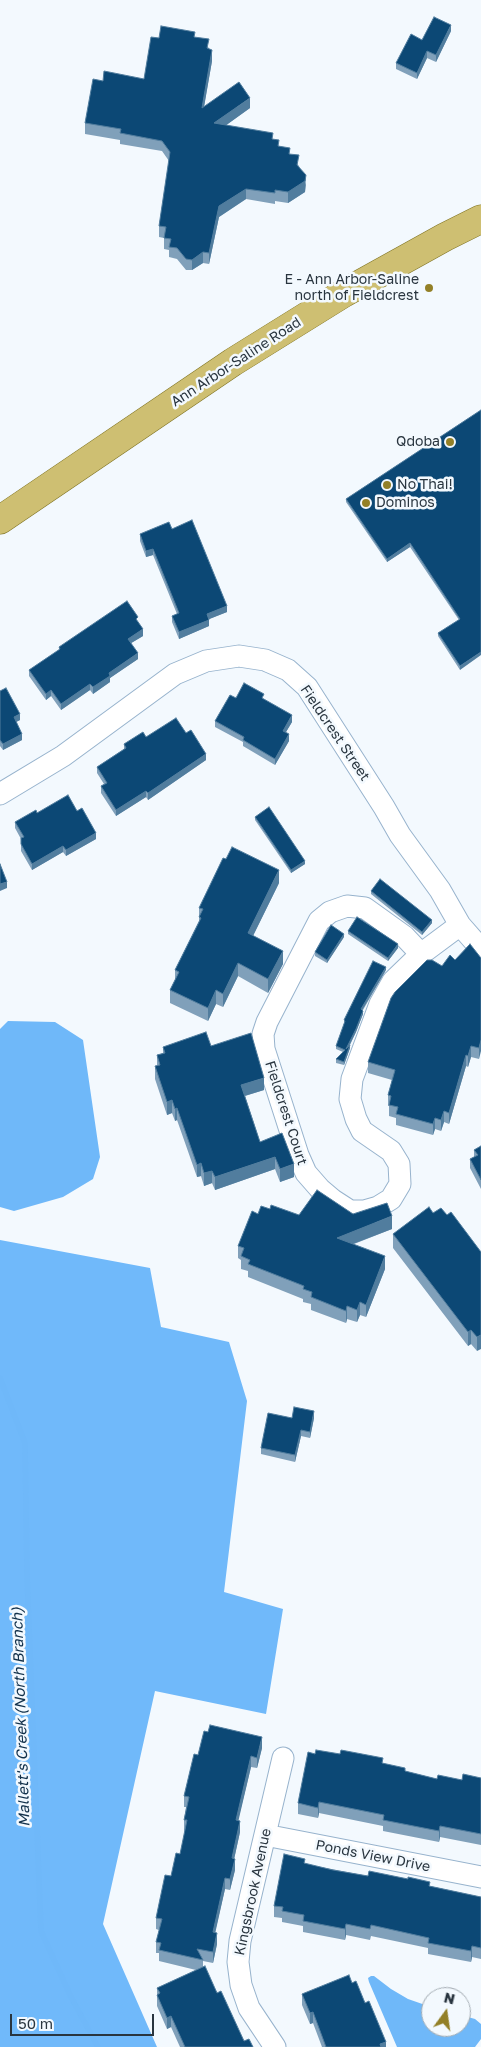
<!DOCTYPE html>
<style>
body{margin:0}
#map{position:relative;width:481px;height:2047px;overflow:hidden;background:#f3f9fe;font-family:"Golos Text",sans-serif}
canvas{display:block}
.north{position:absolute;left:421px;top:1987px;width:50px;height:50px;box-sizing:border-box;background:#f3f9fe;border:1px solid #a2abb2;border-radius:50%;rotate:14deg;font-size:14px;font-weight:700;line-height:20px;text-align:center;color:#29353f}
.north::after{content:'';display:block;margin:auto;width:18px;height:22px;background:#938027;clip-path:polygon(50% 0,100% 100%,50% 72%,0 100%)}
.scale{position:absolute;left:10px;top:2014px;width:144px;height:22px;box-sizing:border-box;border:2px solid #29353f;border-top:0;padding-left:6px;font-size:15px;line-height:18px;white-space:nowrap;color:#29353f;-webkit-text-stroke:4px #f3f9fe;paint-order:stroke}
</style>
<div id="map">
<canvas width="481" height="2047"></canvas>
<div class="north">N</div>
<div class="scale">50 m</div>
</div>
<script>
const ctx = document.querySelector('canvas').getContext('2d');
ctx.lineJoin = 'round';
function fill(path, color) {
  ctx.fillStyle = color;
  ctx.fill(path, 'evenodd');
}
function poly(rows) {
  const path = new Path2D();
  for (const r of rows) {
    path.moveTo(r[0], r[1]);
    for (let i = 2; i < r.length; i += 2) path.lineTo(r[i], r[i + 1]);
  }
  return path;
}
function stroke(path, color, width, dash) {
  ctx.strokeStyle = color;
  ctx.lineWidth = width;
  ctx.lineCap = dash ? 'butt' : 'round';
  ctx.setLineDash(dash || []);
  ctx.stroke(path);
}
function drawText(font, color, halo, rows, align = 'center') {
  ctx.font = font + ' "Golos Text",sans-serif';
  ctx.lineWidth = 5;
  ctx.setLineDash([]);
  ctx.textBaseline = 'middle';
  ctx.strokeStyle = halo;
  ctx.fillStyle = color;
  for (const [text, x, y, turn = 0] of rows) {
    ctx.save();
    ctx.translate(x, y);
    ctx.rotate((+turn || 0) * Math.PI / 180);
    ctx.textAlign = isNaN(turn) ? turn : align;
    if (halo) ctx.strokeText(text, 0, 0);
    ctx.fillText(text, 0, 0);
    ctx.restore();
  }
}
const forest = poly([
 [0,1240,150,1268,161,1327,229,1342,247,1401,224,1592,283,1609,266,1714,155,1691,103,1924,157,2047,0,2047]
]);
const water = poly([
 [8,1021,55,1022,83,1040,100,1157,93,1179,63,1197,14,1211,0,1207,0,1029],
 [371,1976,374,1976,391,1989,408,1999,431,2007,431,2027,461,2027,461,2015,475,2019,481,2024,481,2039,475,2047,397,2047,369,1982,368,1978]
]);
const stream = poly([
 [0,1378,25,1443,27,1575,41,1931,71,1997,98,2047]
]);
const minor = poly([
 [0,794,63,756,175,674,206,661,239,656,265,660,288,670,307,687,384,807,400,835,440,890,460,925],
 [347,906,365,908,404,936,421,954,393,981,380,1004,352,1079,350,1099,356,1119,362,1131,391,1151,399,1164,400,1184,391,1199,378,1207,364,1211,350,1211,333,1200,320,1189,306,1173,298,1155,264,1049,263,1034,267,1022,319,921,330,912,347,906],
 [421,954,460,925,481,949],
 [265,1835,481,1877],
 [275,2047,249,2008,241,1985,238,1962,240,1941,283,1758]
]);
const major = poly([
 [0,520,233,362,344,293,445,237,481,219]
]);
const wall = poly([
 [451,31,436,62,427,58,417,79,396,69,396,63,422,40],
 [195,37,209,48,212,61,204,106,250,108,226,125,273,139,279,146,290,154,299,166,306,185,305,192,288,203,275,201,275,204,246,199,219,217,209,264,203,263,192,270,186,270,177,259,169,257,169,250,164,249,164,238,159,237,159,226,169,161,162,151,120,144,120,140,85,134,85,123,103,81,144,79,159,38],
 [481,410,460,670,438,636,438,633,459,620,410,547,387,562,346,502,346,499],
 [172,529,227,612,209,619,209,626,179,639,172,622,172,616,177,614,153,555,146,557,140,541,140,534],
 [138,623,143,636,131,643,138,659,110,678,110,682,93,694,90,690,61,710,51,696,46,700,29,676,29,670,59,650,59,647],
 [0,691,20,720,16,722,22,740,3,750,0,746],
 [236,698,264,699,292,722,286,732,289,741,275,765,243,746,243,742,215,727,215,721],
 [186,733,206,760,148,800,146,797,116,816,101,793,101,786,104,784,97,773,97,767,124,749,124,744,146,737],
 [77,811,96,839,66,856,63,852,32,870,21,851,21,839,15,828,15,822,37,813],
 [255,817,305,864,291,873,255,820],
 [279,883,253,936,283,964,268,993,238,976,223,1007,216,1004,208,1021,170,1003,170,990,175,980,175,970,199,921,199,908],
 [371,891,432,923,422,935,371,894],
 [348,931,398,948,388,961,348,934],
 [344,937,327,963,315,956,315,952],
 [481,958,479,1059,471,1057,468,1067,466,1066,449,1124,444,1122,441,1131,435,1129,433,1135,396,1125,396,1118,389,1116,389,1106,388,1106,388,1095,392,1080,368,1073,368,1062,442,966,455,960],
 [386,970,363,1010,363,1014,356,1032,350,1045,350,1048,344,1065,336,1063,336,1059,343,1052,336,1049,336,1046,344,1024,344,1020],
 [211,1046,264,1090,245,1096,260,1142,294,1177,280,1182,275,1169,215,1190,212,1183,204,1186,201,1176,197,1177,177,1120,175,1121,172,1113,167,1115,155,1079,155,1066,157,1066,157,1055,163,1053,163,1047],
 [481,1146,481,1189,470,1168,470,1159,474,1157,474,1150],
 [270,1209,299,1215,353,1214,392,1229,354,1244,385,1269,366,1317,360,1315,357,1322,347,1319,346,1323,311,1310,311,1304,303,1302,303,1299,248,1277,248,1271,241,1269,241,1260,238,1258,238,1246,258,1214],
 [433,1213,481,1252,477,1351,471,1344,468,1346,393,1248,393,1234],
 [292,1418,314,1418,310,1438,301,1436,295,1462,261,1454,261,1448],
 [262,1748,257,1768,251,1767,238,1820,240,1832,234,1859,235,1870,230,1890,225,1889,215,1932,217,1944,213,1963,203,1961,203,1967,244,2041,253,2047,180,2047,171,2027,167,2029,157,2006,157,1988,196,1970,159,1961,159,1953,156,1953,156,1942,159,1930,156,1929,156,1918,180,1854,185,1831,184,1830,184,1820,186,1807,184,1807,184,1796,198,1755],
 [315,1754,340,1754,383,1763,405,1771,437,1779,462,1780,481,1778,481,1845,440,1837,439,1842,383,1831,383,1826,319,1813,318,1818,298,1814,298,1803],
 [305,1864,368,1876,430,1886,481,1897,481,1959,472,1957,471,1962,428,1954,428,1948,371,1936,370,1940,346,1935,345,1940,303,1932,303,1926,282,1922,282,1918,274,1917,274,1906],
 [352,1983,365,2003,386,2047,322,2047,313,2023,310,2024,302,2005,302,1994]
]);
const shadedWall = poly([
 [451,25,451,31,436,62,436,55],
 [212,50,212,61,202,119,202,108],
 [427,51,427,58,417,79,417,73],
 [250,98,250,108,214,134,214,123],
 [306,175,305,192,288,203,288,192],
 [246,189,246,199,219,217,209,264,209,253,219,206],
 [203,252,203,263,192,270,192,260],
 [410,543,410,547,387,562,387,559],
 [153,549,153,555,146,557,146,551],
 [227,606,227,612,207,620,207,614],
 [209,620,209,626,179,639,179,632],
 [143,629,143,636,128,645,128,639],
 [481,652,481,655,460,670,460,666],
 [138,653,138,659,110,678,110,682,93,694,93,687,109,673],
 [90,684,90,690,61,710,61,704],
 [51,690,51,696,46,700,46,694],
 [20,714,20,720,14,723,14,717],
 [292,715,292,722,283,737,283,731],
 [22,734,22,740,3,750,3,744],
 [289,734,289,741,275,765,275,759],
 [206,754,206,760,148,800,148,793],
 [146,791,146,797,116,816,116,810],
 [96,833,96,839,66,856,66,850],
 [63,846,63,852,32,870,32,864],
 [305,861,305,864,291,873,291,870],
 [279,870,279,883,248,946,248,933],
 [7,882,7,888,0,891,0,884],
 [432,920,432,923,422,935,422,932],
 [344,934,344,937,327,963,327,960],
 [398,944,398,948,388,961,388,958],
 [283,951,283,964,268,993,268,979],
 [238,963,238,976,223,1007,223,994],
 [386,967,386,970,361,1012,361,1009],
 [216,990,216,1004,208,1021,208,1008],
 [363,1011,363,1014,356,1032,346,1052,346,1049],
 [481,1040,481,1051,479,1059,479,1048],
 [350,1045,350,1048,344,1065,344,1062],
 [471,1046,471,1057,468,1067,468,1056],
 [466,1055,466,1066,449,1124,449,1113],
 [264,1078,264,1090,241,1097,241,1085],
 [172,1100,172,1113,167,1115,167,1102],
 [177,1108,177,1120,175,1121,175,1109],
 [444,1111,444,1122,441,1131,441,1120],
 [435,1118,435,1129,433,1135,433,1124],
 [275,1157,275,1169,215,1190,215,1177],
 [201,1163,201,1176,197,1177,197,1165],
 [294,1164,294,1177,280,1182,280,1169],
 [212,1171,212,1183,204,1186,204,1173],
 [392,1216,392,1229,337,1250,337,1238],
 [385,1256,385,1269,366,1317,366,1305],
 [360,1302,360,1315,357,1322,357,1310],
 [347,1306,347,1319,346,1323,346,1311],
 [471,1330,471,1344,468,1346,468,1332],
 [481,1335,481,1349,477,1351,477,1337],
 [314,1411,314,1418,310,1438,310,1432],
 [301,1430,301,1436,295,1462,295,1455],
 [262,1737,262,1748,257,1768,257,1758],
 [251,1756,251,1767,236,1831,236,1820],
 [319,1802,319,1813,318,1818,318,1808],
 [240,1821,240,1832,232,1869,232,1858],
 [440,1826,440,1837,439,1842,439,1831],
 [235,1859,235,1870,230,1890,230,1879],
 [225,1878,225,1889,213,1943,213,1932],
 [346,1924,346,1935,345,1940,345,1929],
 [217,1933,217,1944,213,1963,213,1952],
 [472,1946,472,1957,471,1962,471,1951],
 [313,2012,313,2023,310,2024,310,2013],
 [171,2016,171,2027,167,2029,167,2018],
 [386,2042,386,2047,380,2047,380,2044]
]);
const building = poly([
 [434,17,451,25,436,55,427,51,417,73,396,63,411,34,422,40,434,17],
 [161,26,195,32,194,37,209,39,207,48,212,50,202,108,239,82,250,98,214,123,273,133,272,139,279,140,278,146,290,148,289,154,299,155,297,165,306,175,305,181,288,192,275,190,275,193,246,189,219,206,209,253,203,252,192,260,186,259,177,248,169,247,171,239,164,238,166,227,159,226,170,152,162,141,120,133,121,129,85,123,93,79,103,81,104,71,144,79,151,37,159,38,161,26],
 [481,410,481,652,460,666,438,633,460,619,410,543,387,559,346,499,481,410],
 [192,520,227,606,207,614,209,620,179,632,172,616,179,613,153,549,146,551,140,534,169,522,172,529,192,520],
 [127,601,138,617,136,619,143,629,128,639,138,653,109,673,110,676,93,687,90,684,61,704,51,690,46,694,29,670,60,649,59,647,127,601],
 [244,683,264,694,262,698,292,715,283,731,289,734,275,759,243,740,244,737,215,721,230,695,236,698,244,683],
 [6,688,20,714,14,717,22,734,3,744,0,740,0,691,6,688],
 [176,718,186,733,191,730,206,754,148,793,146,791,116,810,101,786,107,783,97,767,126,748,124,744,143,732,146,737,176,718],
 [68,795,77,811,82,808,96,833,66,850,63,846,32,864,21,844,21,838,24,837,15,822,36,810,37,813,68,795],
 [269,807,305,861,291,870,255,817,269,807],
 [232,847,279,870,248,933,283,951,268,979,238,963,223,994,216,990,208,1008,170,990,179,972,175,970,201,918,199,917,203,909,199,908,223,858,226,859,232,847],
 [0,864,7,882,0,884,0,864],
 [380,879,432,920,422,932,371,891,380,879],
 [357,917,398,944,388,958,348,931,357,917],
 [331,925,344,934,327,960,315,952,331,925],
 [470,944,481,958,481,1040,479,1048,471,1046,468,1056,466,1055,449,1113,444,1111,441,1120,435,1118,433,1124,396,1114,398,1107,389,1105,391,1096,388,1095,395,1070,368,1062,391,998,395,992,427,960,432,960,442,966,450,955,455,960,470,944],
 [373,961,386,967,361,1009,363,1011,356,1029,346,1049,350,1045,344,1062,336,1059,345,1050,336,1046,345,1021,344,1020,373,961],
 [206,1032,211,1046,251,1033,264,1078,241,1085,260,1142,282,1133,294,1164,280,1169,275,1157,215,1177,212,1171,204,1173,201,1163,197,1165,177,1108,175,1109,172,1100,167,1102,155,1066,160,1065,157,1055,165,1053,163,1047,206,1032],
 [481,1146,481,1180,470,1159,478,1155,474,1150,481,1146],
 [317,1190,353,1214,387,1203,392,1216,337,1238,385,1256,366,1305,360,1302,357,1310,347,1306,346,1311,311,1297,312,1292,303,1289,304,1286,248,1264,250,1260,241,1256,244,1248,238,1246,252,1211,258,1214,261,1206,270,1209,271,1205,299,1215,317,1190],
 [429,1207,433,1213,441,1208,447,1215,451,1212,481,1252,481,1335,477,1337,471,1330,468,1332,393,1234,429,1207],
 [294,1407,314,1411,310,1432,301,1430,295,1455,261,1448,268,1413,292,1418,294,1407],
 [210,1725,262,1737,257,1758,251,1756,236,1820,240,1821,232,1858,235,1859,230,1879,225,1878,213,1932,217,1933,213,1952,197,1949,203,1960,159,1950,161,1943,156,1942,162,1919,156,1918,165,1875,171,1876,176,1853,180,1854,187,1820,184,1820,189,1797,184,1796,194,1754,198,1755,204,1731,208,1732,210,1725],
 [316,1750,340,1754,341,1750,383,1758,382,1763,405,1768,405,1771,437,1779,438,1775,462,1780,463,1774,481,1778,481,1834,440,1826,439,1831,383,1820,384,1815,319,1802,318,1808,298,1803,308,1752,315,1754,316,1750],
 [284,1854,305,1859,304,1863,333,1870,368,1876,369,1871,408,1879,408,1877,430,1882,429,1886,481,1897,481,1948,472,1946,471,1951,428,1943,429,1938,371,1925,370,1929,346,1924,345,1929,303,1921,304,1915,282,1911,283,1907,274,1906,284,1854],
 [205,1966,217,1993,221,1991,244,2041,249,2039,253,2047,185,2047,171,2016,167,2018,157,1995,160,1993,157,1988,205,1966],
 [349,1975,352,1983,356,1981,365,2003,369,2001,386,2042,380,2044,381,2047,326,2047,313,2012,310,2013,302,1994,349,1975]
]);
const markers = [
 [429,288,5,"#938027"],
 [450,442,5,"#938027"],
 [387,485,5,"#938027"],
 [366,503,5,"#938027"]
];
const poiNames = [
 ["E - Ann Arbor-Saline",419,280],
 ["north of Fieldcrest",419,296],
 ["Qdoba",440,442],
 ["No Thai!",397,485,"left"],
 ["Dominos",376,503,"left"]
];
const streetNames = [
 ["Ann Arbor-Saline Road",236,362,-33],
 ["Fieldcrest Street",335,733,56],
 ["Fieldcrest Court",286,1113,72],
 ["Ponds View Drive",373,1856,11],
 ["Kingsbrook Avenue",253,1892,-78]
];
const waterNames = [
 ["Mallett's Creek (North Branch)",21,1717,-92]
];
fill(forest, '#70b9fa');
fill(water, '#6fb8f9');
stroke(stream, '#6fb8f9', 5.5);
stroke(minor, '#97b3cd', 23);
stroke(major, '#7f7323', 29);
stroke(minor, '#fff', 21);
stroke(major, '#cebf72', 28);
fill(wall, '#80a0ba');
fill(shadedWall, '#517d9e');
fill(building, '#0c4875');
stroke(building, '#517d9e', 1);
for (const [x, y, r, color] of markers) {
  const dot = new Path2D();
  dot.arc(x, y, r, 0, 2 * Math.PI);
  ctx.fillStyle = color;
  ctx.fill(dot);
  stroke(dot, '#f3f9fe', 2);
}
drawText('14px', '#29353f', '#f3f9fe', poiNames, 'right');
drawText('14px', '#29353f', '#f3f9fe', streetNames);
drawText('italic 15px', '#12314b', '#f3f9fe', waterNames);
</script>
